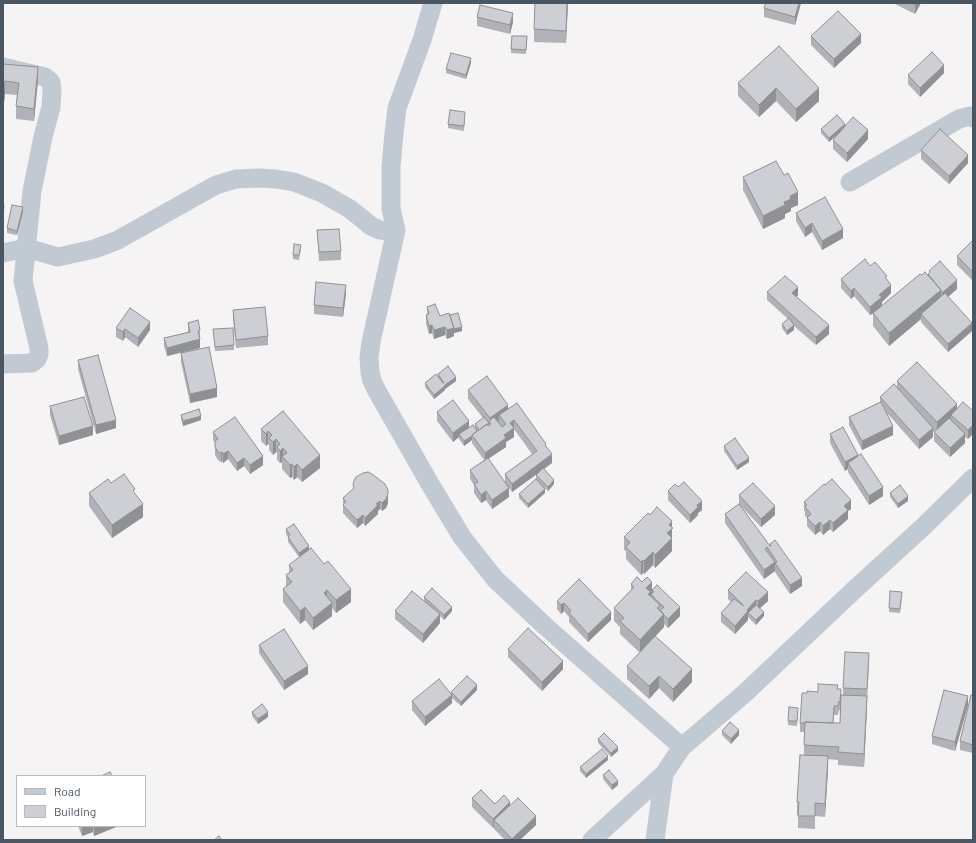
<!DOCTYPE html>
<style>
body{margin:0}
#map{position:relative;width:976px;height:843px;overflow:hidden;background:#f5f3f3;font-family:Barlow,sans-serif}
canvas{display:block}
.frame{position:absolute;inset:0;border:4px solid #4a5661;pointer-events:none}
.legend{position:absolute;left:16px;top:775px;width:130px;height:52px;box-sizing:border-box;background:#fff;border:1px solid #b7bbc0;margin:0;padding:5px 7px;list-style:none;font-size:12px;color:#4a5661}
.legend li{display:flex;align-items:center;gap:8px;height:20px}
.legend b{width:20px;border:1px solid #b7bbc0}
</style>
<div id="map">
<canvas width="976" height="843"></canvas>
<div class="frame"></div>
<ul class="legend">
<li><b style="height:5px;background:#c1cad2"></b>Road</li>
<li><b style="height:11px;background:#cdcfd5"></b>Building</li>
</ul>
</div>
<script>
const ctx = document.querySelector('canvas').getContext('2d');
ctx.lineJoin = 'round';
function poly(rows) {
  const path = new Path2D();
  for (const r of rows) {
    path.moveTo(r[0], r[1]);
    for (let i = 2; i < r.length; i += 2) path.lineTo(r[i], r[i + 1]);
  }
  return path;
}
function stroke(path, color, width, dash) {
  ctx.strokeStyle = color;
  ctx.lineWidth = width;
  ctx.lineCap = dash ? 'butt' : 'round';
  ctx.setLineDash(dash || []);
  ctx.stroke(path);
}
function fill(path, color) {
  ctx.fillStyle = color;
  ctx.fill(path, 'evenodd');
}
const street = poly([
 [433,3,422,40,397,108,394,133,391,167,391,209,396,230,371,342,369,357,370,372,372,381,377,391,430,484,462,537,495,579,545,626,682,747],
 [3,67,45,77,51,82,52,89,51,107,43,137,32,191,23,281,39,348,39,354,37,359,32,363,3,364],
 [850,182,959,119,970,116,973,118],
 [3,253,26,248,58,257,94,249,116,241,216,185,236,179,258,178,276,179,294,182,322,193,350,209,371,226,380,230,389,231,396,230],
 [592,840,664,774,682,747,745,693,853,591,923,527,973,478],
 [655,840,664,774]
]);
const wall = poly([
 [568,3,566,43,534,42,534,29],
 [766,3,801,3,795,25,764,17,764,8],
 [893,3,921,3,915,14],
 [477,17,513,22,510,34,477,26],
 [512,36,527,36,526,54,511,53],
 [811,36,861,43,834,68,811,45],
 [471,63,466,79,446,73,446,69],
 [3,64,38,80,34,121,16,119,16,106,17,95,5,94,3,111],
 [944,73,920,97,908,84,908,75],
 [738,83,819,88,819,101,796,122,776,101,759,117,738,96],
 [465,116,464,131,448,128,448,124],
 [845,127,868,139,847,162,833,149,833,140,839,133,829,142,821,133,821,129],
 [921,150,968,163,949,184,921,159],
 [743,177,798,205,791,208,791,211,785,214,785,218,763,229,743,190],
 [23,212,17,235,7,233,7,228],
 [796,213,843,238,822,250,812,232,805,237,796,221],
 [317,230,341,251,341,260,319,261],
 [973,240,973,283,973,279,972,280,957,265,957,256],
 [301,249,299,260,293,259,293,255],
 [870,266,887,280,891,293,882,302,882,306,922,275,928,274,929,274,929,271,957,289,948,297,972,331,948,352,921,322,921,319,889,346,873,326,873,314,870,315,854,296,851,299,841,288,841,279],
 [767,292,798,295,797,297,829,334,816,345,794,326,794,330,787,335,782,328,782,324,788,319,767,300],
 [346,294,343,317,314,314,314,305],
 [427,307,440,316,450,317,462,331,454,333,454,336,447,339,445,335,434,339,432,333,429,334,426,324,426,315,427,315],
 [233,310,268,336,268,345,236,348,233,319],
 [188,323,200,330,200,348,167,356,164,346,164,338,188,332],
 [116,328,150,330,138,347,125,337,123,341,116,337],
 [213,329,234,345,234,350,215,351],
 [181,353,217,397,190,403,181,362],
 [78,360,116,428,96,434,78,369],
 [438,374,456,381,445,389,445,390,434,399,425,387,425,383,438,376],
 [897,381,957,409,973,411,968,439,965,437,965,443,950,457,934,441,934,432,933,431,933,437,919,449,887,413,893,435,862,450,849,425,849,417,880,402,880,397,897,387],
 [468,390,508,409,546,446,552,463,544,469,554,484,548,491,540,484,545,493,528,508,519,498,519,494,536,479,536,475,537,474,512,492,509,488,509,497,492,509,486,500,481,503,474,493,474,485,470,479,470,470,484,460,472,443,472,440,464,446,459,439,459,437,453,442,437,421,437,412,469,428,475,427,475,424,483,418,468,399],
 [514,429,532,454,505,474,505,482,488,459,506,447,506,442,514,437],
 [50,406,93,435,59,445,50,415],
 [283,411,320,468,302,482,297,477,294,480,292,477,290,478,282,469,282,462,280,463,277,460,277,453,276,452,273,455,269,450,269,445,268,444,266,446,261,441,261,429],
 [181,415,201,420,183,426,181,419],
 [213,432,263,465,250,474,244,466,237,471,228,459,223,463,222,461,221,462,218,460,215,455,215,443,213,440],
 [830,434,858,456,883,496,869,505,848,472,848,469,845,471,830,443],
 [724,446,749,462,737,470,724,451],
 [111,483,135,494,143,517,112,538,89,506,89,493],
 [353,485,388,503,386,508,382,511,380,509,378,511,378,514,365,526,363,523,357,528,343,513,343,498,353,489],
 [668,491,702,510,698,513,698,515,690,523,668,500],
 [890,493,908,501,898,508,890,497],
 [739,495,775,515,761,527,739,504,770,546,770,544,802,586,790,594,775,572,775,571,764,579,725,523,725,514,739,504],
 [804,502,851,509,848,511,848,519,833,532,830,529,823,535,820,531,815,535,807,526,807,518,805,516,805,512,804,510],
 [650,515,672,527,672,551,655,568,653,565,644,574,643,573,641,575,626,559,626,551,624,550,624,537],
 [286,529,309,549,351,602,336,613,332,608,332,616,313,630,305,620,300,624,283,602,283,589,286,587,286,575,289,573,289,565,299,557,288,542,288,537,286,534],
 [579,579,611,620,588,642,569,622,569,617,564,611,561,614,557,609,557,601],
 [631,584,652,590,680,616,668,628,664,624,664,627,655,636,692,682,673,702,659,688,649,699,627,679,627,666,640,653,620,634,620,627,614,621,614,608,631,590],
 [728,590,768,601,760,608,764,616,756,625,748,617,748,620,735,634,721,622,721,613,731,602,728,599],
 [902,596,900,613,889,612,889,608],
 [424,597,452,611,444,620,440,616,440,623,423,643,395,619,395,611,424,601],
 [259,645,308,674,284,690,259,653],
 [508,649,563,669,542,691,508,657],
 [869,661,864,767,838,765,838,760,828,759,828,769,825,817,815,816,815,829,798,828,798,815,797,815,797,802,804,755,804,732,800,732,800,723,807,693,818,692,838,689,841,695,843,695,843,688],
 [839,710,840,710,840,723,833,723,834,715,838,715],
 [477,690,461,706,452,698,452,703,425,726,412,710,412,701,451,693],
 [973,696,973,753,960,750,960,741],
 [968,705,955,751,932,744,932,736],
 [252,712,268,717,258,724,252,716],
 [798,712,797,726,788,725,788,721],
 [722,731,739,735,731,744,722,735],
 [598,739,618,751,611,757,598,743],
 [608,760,586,778,580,771,580,767],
 [603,775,618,785,612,790,603,779],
 [472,798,495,804,510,805,536,825,520,840,505,840,494,829,494,827,493,828,472,807],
 [78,826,116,826,116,827,94,836,93,832,82,836]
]);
const shadedWall = poly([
 [567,3,568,3,566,43,566,31],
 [799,3,801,3,795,25,795,17],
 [917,3,921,3,915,14,915,5],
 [513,13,513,22,510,34,510,25],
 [861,34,861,43,834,68,834,59],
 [471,58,471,63,466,79,466,75],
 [944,65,944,73,920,97,920,88],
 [38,67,38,80,34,121,34,109],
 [5,81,5,94,3,111,3,99],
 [776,88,776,101,759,117,759,105],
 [819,88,819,101,796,122,796,109],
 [845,124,845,128,829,142,829,138],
 [868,130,868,139,847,162,847,153],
 [968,155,968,163,949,184,949,176],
 [798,192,798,205,791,208,791,211,785,214,785,218,763,229,763,216,784,202,790,196],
 [4,205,4,214,3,230,3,221],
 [23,207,23,212,17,235,17,231],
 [812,223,812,232,805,237,805,228],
 [843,229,843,238,822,250,822,241],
 [973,270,973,279,972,280,972,271],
 [957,280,957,289,942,302,942,293],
 [346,285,346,294,343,317,343,308],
 [891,285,891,293,882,302,882,306,870,315,870,307,879,295],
 [798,287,798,295,792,301,792,293],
 [854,288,854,296,851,299,851,291],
 [941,290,941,303,921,314,921,319,889,346,889,333],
 [150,322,150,330,138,347,138,338],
 [972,323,972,331,948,352,948,344],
 [432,325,432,333,429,334,429,326],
 [794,325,794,330,787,335,787,331],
 [829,325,829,334,816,345,816,337],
 [445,327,445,335,434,339,434,330],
 [462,327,462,331,454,333,454,336,447,339,447,330,454,328],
 [125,329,125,337,123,341,123,332],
 [200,339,200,348,167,356,167,348],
 [456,377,456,381,445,389,445,390,434,399,434,395,445,385],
 [217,388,217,397,190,403,190,394],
 [957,404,957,416,951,415,951,422,937,435,937,422],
 [508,405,508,413,499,415,499,420,491,426,491,424,490,422,490,418],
 [201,416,201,420,183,426,183,421],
 [116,420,116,428,96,434,96,425],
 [514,420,514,437,506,442,506,447,485,461,485,453,504,435,510,423],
 [469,421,469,429,459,434,459,437,453,442,453,433],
 [973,425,973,434,968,439,968,430],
 [93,426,93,435,59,445,59,436],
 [893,426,893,435,862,450,862,441],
 [933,428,933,437,919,449,919,440],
 [268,431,268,444,266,446,266,434],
 [965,434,965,443,950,457,950,448],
 [472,436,472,440,464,446,464,441],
 [276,439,276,452,273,455,273,442],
 [283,448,283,457,282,456,282,462,280,463,280,451],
 [228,451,228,459,223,463,223,454],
 [222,452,222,461,221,462,221,453],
 [552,454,552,463,512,492,512,484],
 [320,455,320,468,302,482,302,470],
 [858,455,858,464,848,463,848,469,845,471,845,462],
 [263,456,263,465,250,474,250,465],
 [244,458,244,466,237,471,237,463],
 [749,458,749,462,737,470,737,466],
 [292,464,292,477,290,478,290,465],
 [297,464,297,477,294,480,294,467],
 [554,480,554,484,548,491,548,487],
 [883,487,883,496,869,505,869,496],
 [509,488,509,497,492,509,492,500],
 [545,489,545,493,528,508,528,504],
 [486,491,486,500,481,503,481,495],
 [388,494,388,503,386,508,382,511,382,503],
 [908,496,908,501,898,508,898,504],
 [851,500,851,509,848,511,848,519,833,532,833,523,844,506],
 [380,501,380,509,378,511,378,514,365,526,365,518,376,504],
 [702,501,702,510,698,513,698,515,690,523,690,515,697,505],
 [143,504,143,517,112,538,112,525],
 [775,506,775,515,761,527,761,519],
 [363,515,363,523,357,528,357,520],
 [830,520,830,529,823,535,823,526],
 [672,521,672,551,655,568,655,555,667,533,669,525],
 [820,522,820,531,815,535,815,526],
 [309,546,309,550,299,558,299,553],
 [653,552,653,565,644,574,644,561],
 [643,560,643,573,641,575,641,562],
 [775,562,775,571,764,579,764,570],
 [802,578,802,586,790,594,790,585],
 [652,582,652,594,651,596,651,605,646,588],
 [351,589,351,602,336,613,336,600],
 [327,590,327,603,324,593],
 [768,592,768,601,758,610,758,601],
 [756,600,756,609,748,613,748,620,735,634,735,626,747,610],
 [332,603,332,616,313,630,313,618],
 [564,603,564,611,561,614,561,605],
 [305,607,305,620,300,624,300,611],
 [452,607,452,611,444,620,444,615],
 [680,607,680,616,668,628,668,619],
 [611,612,611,620,588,642,588,634],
 [764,612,764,616,756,625,756,620],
 [440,614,440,623,423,643,423,634],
 [664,614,664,627,640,653,640,640],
 [563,661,563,669,542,691,542,682],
 [308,666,308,674,284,690,284,681],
 [692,669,692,682,673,702,673,689],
 [659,676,659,688,649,699,649,686],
 [477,685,477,690,461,706,461,702],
 [452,695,452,703,425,726,425,717],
 [867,696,867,709,864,767,864,754],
 [968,696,968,705,955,751,955,742],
 [268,712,268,717,258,724,258,719],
 [739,730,739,735,731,744,731,739],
 [618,747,618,751,611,757,611,753],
 [608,756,608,760,586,778,586,774],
 [828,756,828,769,825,817,825,804],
 [618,781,618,785,612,790,612,785],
 [510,802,510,811,494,820,494,827,493,828,493,819],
 [536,816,536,825,520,840,512,840,512,839],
 [82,826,93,826,93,832,82,836],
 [94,826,116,826,116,827,94,836]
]);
const building = poly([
 [535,3,567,3,566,31,534,29,535,3],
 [766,3,799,3,795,17,764,8,766,3],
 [911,3,917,3,915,5,911,3],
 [480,5,513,13,510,25,477,17,480,5],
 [838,11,861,34,834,59,811,36,838,11],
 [512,36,527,36,526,50,511,49,512,36],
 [779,46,819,88,796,109,776,88,759,105,738,83,779,46],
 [932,52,944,65,920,88,908,75,932,52],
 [451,53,471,58,466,75,446,69,451,53],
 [3,64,38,67,34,109,16,106,19,83,5,81,3,99,3,64],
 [450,110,465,112,464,126,448,124,450,110],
 [837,115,845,124,829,138,821,129,837,115],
 [853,117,868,130,847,153,833,140,853,117],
 [940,129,968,155,949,176,921,150,940,129],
 [776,161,784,175,788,173,798,192,790,196,791,199,784,202,785,205,763,216,743,177,776,161],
 [825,197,843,229,822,241,812,223,805,228,796,213,825,197],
 [3,205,4,205,3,221,3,205],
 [12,205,23,207,17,231,7,228,12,205],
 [339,229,341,251,319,252,317,230,339,229],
 [973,240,973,270,972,271,957,256,973,240],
 [294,244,301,245,299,255,293,255,294,244],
 [865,259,870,266,875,262,887,276,885,277,891,285,879,295,882,297,870,307,854,288,851,291,841,279,865,259],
 [940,261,957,280,942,293,941,291,941,290,928,274,930,272,929,271,940,261],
 [925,272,941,290,889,333,873,313,920,274,922,275,925,272],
 [785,276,798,287,792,293,829,325,816,337,767,292,785,276],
 [316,282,346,285,343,308,314,305,316,282],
 [945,293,972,323,948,344,921,314,945,293],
 [435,304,440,316,449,313,454,328,447,330,445,327,434,330,432,325,429,326,426,315,429,314,427,307,435,304],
 [265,307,268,336,236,340,233,310,265,307],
 [130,308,150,322,138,338,125,329,123,332,116,328,130,308],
 [458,313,462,327,454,329,450,315,458,313],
 [789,318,794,325,787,331,782,324,789,318],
 [198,320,200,330,198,331,200,339,167,348,164,338,190,332,188,323,198,320],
 [233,328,234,345,215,347,213,329,233,328],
 [209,347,217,388,190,394,181,353,209,347],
 [98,355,116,420,96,425,78,360,98,355],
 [917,362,957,404,937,422,897,381,917,362],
 [448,366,456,377,445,385,445,386,434,395,425,383,436,374,443,383,444,383,438,374,448,366],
 [487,376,508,405,490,418,468,390,487,376],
 [894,384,933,428,919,440,880,397,894,384],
 [84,397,93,426,59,436,50,406,84,397],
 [453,400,469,421,453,433,437,412,453,400],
 [881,402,893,426,862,441,849,417,881,402],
 [963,402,973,411,973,425,968,430,951,415,963,402],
 [517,403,546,444,545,445,552,454,512,484,505,474,537,451,514,420,510,423,514,428,504,435,506,438,485,453,472,435,487,424,488,426,491,424,489,421,494,417,502,427,506,424,499,415,517,403],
 [199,409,201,416,183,421,181,415,199,409],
 [283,411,320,455,302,470,297,464,294,467,292,464,290,465,282,456,287,453,283,448,280,451,277,447,280,444,276,439,273,442,269,438,272,435,268,431,266,434,261,429,283,411],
 [235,417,263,456,250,465,244,458,237,463,228,451,223,454,222,452,221,453,218,452,215,447,215,441,218,439,213,432,235,417],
 [484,417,489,423,479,430,475,424,484,417],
 [949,418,965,434,950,448,934,432,949,418],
 [473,425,477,431,472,435,472,436,464,441,459,434,473,425],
 [843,427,858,455,845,462,830,434,843,427],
 [735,438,749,458,737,466,724,446,735,438],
 [861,454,883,487,869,496,848,463,861,454],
 [488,458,509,488,492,500,486,491,481,495,474,484,478,482,470,470,488,458],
 [543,468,554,480,548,487,536,475,543,468],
 [368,472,372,474,385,484,388,490,388,494,386,499,382,503,380,501,376,504,378,505,365,518,363,515,357,520,343,505,346,502,343,498,354,488,353,485,354,481,356,477,363,473,368,472],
 [124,474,135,489,133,491,143,504,112,525,89,493,108,479,111,483,124,474],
 [536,479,545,489,528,504,519,494,536,479],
 [832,479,851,500,844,506,848,510,833,523,830,520,823,526,820,522,815,526,807,518,811,514,805,507,807,505,804,502,824,484,825,485,832,479],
 [684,482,702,501,697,505,698,507,690,515,668,491,675,484,678,487,684,482],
 [753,483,775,506,761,519,739,495,753,483],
 [900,485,908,496,898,504,890,493,900,485],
 [739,504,770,546,771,546,770,544,775,540,802,578,790,585,775,563,777,562,767,547,765,549,775,562,764,570,725,514,739,504],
 [657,507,672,521,669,525,673,528,667,533,672,538,655,555,653,552,644,561,643,560,641,562,626,547,630,542,624,537,648,513,650,515,657,507],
 [294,524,309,546,299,553,288,537,290,535,286,529,294,524],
 [311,548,324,564,328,561,351,589,336,600,327,590,324,593,332,603,313,618,305,607,300,611,283,589,292,582,286,575,293,570,289,565,311,548],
 [746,572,768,592,758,601,756,600,747,610,748,611,735,626,721,613,734,599,744,606,728,590,746,572],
 [637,577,642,582,647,577,652,582,646,588,651,592,648,594,660,605,657,608,664,614,640,640,620,621,624,618,614,608,634,587,631,584,637,577],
 [579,579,611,612,588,634,569,613,571,611,564,603,561,605,557,601,579,579],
 [657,585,680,607,668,619,660,611,664,607,653,597,654,597,651,594,654,592,652,590,657,585],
 [432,588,452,607,444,615,424,597,432,588],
 [412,591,440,614,423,634,395,611,412,591],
 [890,591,902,592,900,609,889,608,890,591],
 [756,605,764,612,756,620,748,613,756,605],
 [528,628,563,661,542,682,508,649,528,628],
 [284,629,308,666,284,681,259,645,284,629],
 [655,636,692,669,673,689,659,676,649,686,627,666,655,636],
 [845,652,869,653,867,689,843,688,845,652],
 [467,676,477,685,461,702,451,692,467,676],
 [439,679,452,695,425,717,412,701,439,679],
 [818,684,838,685,837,689,841,689,840,702,839,701,838,706,834,706,833,723,805,722,805,723,800,723,802,693,807,693,807,691,818,692,818,684],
 [944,690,968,696,955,742,932,736,944,690],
 [841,695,867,696,864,754,838,752,839,747,804,745,805,722,840,723,841,695],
 [971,695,973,696,973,745,960,741,971,695],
 [262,704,268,712,258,719,252,712,262,704],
 [789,707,798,708,797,721,788,721,789,707],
 [730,722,739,730,731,739,722,731,730,722],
 [604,733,618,747,611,753,598,739,604,733],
 [602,749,608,756,586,774,580,767,602,749],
 [800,755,828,756,825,804,815,803,815,816,798,816,799,802,797,802,800,755],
 [609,770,618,781,612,785,603,775,609,770],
 [110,772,112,776,101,776,110,772],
 [481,790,495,804,504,795,510,802,493,819,472,798,481,790],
 [518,798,536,816,512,839,494,820,518,798],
 [219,836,222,840,214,840,219,836]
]);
stroke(street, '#c1cad2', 19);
fill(wall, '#b0b2b7');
fill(shadedWall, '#909195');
fill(building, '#cdcfd5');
stroke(building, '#909195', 1);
</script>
